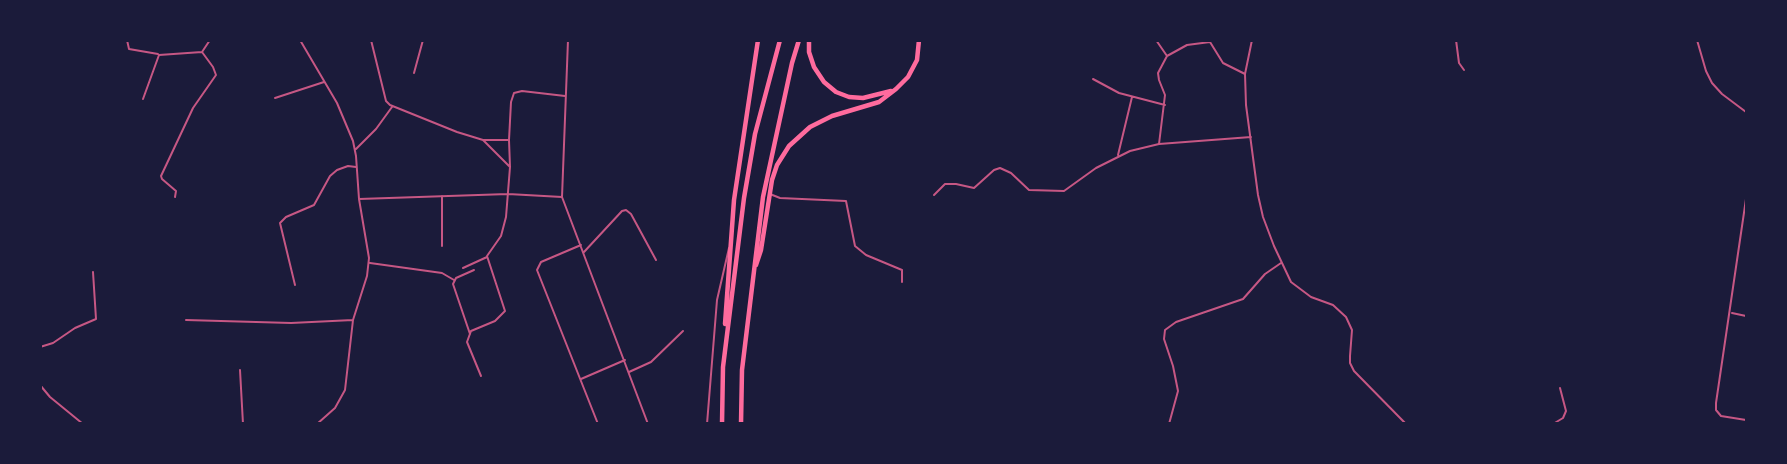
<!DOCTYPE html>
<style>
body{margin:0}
#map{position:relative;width:1787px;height:464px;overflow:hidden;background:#1b1b3a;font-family:"Alegreya Sans",sans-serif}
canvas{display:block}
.frame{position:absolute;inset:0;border:42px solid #1b1b3a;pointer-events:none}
</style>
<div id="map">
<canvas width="1787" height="464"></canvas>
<div class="frame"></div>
</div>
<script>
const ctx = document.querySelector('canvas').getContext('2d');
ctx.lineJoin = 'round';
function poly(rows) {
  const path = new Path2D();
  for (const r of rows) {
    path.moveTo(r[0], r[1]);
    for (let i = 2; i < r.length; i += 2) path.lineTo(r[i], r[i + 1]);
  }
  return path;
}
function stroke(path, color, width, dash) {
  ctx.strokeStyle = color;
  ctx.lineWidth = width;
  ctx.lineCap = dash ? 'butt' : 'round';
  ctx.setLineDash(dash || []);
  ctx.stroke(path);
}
const minor = poly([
 [127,40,129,49,158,54],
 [300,40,337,103,353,141,356,156,359,199,369,258,367,276,353,320,345,390,335,408,317,424],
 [371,40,386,101,390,105,457,132,483,140,509,140,510,167,506,217,501,236,487,256,505,311,495,321,471,331,467,342,481,376],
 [568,40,562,197,648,424],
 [1156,40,1167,56,1158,73,1159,80,1165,95,1159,144],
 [1252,40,1245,74,1246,105,1258,195,1263,217,1274,246,1291,282,1311,297,1333,305,1346,317,1352,330,1350,356,1350,363,1354,371,1406,424],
 [1456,40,1459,63,1464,70],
 [1697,40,1706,71,1712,83,1722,94,1746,112],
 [1167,56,1187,45,1210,42,1223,63,1245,74],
 [414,73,423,40],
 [1093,79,1119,93,1165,105],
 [275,98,324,82],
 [143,99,159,55,202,52],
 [483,140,510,167],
 [509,140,511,102,514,93,522,91,565,96],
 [356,149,376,129,392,107],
 [1118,155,1132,97],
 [770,194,780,198,846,201,855,246,866,255,902,270,902,282],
 [934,195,945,184,956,184,974,188,994,170,1000,168,1011,173,1029,190,1064,191,1096,168,1130,151,1159,144,1251,137],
 [442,196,442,246],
 [175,197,176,191,162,179,161,176,193,108,216,75,213,67,202,52,210,40],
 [359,199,508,194,562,197],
 [1746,199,1716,403,1716,410,1721,416,1746,420],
 [581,245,541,262,537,270,598,424],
 [584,252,622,211,626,210,631,214,656,260],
 [370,263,442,273,454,280],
 [463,268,487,257],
 [295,285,280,223,286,217,314,205,330,176,337,170,348,166,356,167],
 [1732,313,1746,316],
 [186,320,291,323,353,320],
 [470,334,453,284,456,278,474,270],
 [40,347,53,343,75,328,96,319,93,272],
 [240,370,243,424],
 [629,372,651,362,683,331],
 [581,379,625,360],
 [40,385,50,397,83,424],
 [707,424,717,300,729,248],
 [1169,424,1178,391,1173,366,1164,339,1165,330,1176,322,1243,299,1265,274,1281,263],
 [1553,424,1563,418,1566,411,1560,388]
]);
const motorway = poly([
 [809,40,809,52,814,67,824,82,836,92,849,97,863,98,891,91],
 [756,265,761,250,772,180,777,165,789,146,810,127,832,116,879,102,896,89,908,77,917,60,919,40],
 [725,324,734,200,758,40],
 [722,424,723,367,744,198,755,134,780,40],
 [741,424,742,370,763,197,792,63,799,40]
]);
stroke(minor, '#c65784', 2);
stroke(motorway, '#ff6b9d', 4.5);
</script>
